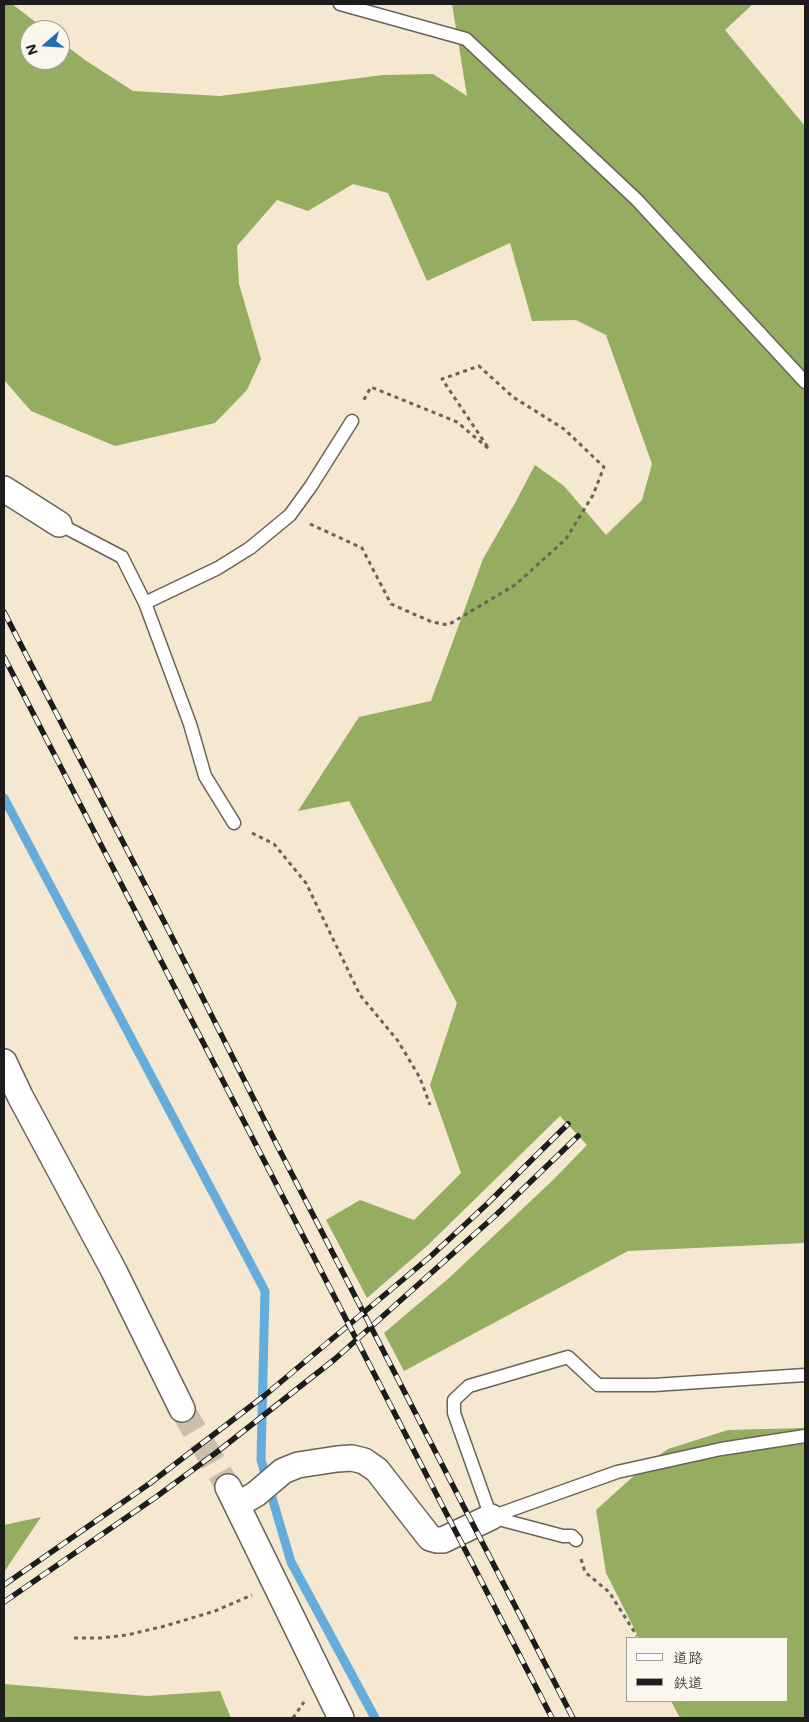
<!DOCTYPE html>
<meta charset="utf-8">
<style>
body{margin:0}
#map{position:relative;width:809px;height:1722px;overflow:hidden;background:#f5e7d0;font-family:Mali,"Klee One",sans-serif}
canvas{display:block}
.frame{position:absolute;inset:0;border:5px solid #1c1c1c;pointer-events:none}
.legend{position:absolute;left:626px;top:1637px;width:162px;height:65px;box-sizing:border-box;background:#fbf7ec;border:1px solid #a29f99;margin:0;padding:6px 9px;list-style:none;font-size:15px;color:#1c1c1c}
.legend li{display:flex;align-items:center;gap:10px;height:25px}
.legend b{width:25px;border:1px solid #a29f99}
.north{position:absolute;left:20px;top:20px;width:50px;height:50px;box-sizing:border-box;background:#fbf7ec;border:1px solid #a29f99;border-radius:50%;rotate:251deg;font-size:14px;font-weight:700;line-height:20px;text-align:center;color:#1c1c1c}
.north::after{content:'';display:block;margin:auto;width:18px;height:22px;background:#1f6fb2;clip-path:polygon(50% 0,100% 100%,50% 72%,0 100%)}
</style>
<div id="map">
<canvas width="809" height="1722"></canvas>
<div class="frame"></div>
<ul class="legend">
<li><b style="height:6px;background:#fff"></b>道路</li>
<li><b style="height:6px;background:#1c1c1c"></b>鉄道</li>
</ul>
<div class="north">N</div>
</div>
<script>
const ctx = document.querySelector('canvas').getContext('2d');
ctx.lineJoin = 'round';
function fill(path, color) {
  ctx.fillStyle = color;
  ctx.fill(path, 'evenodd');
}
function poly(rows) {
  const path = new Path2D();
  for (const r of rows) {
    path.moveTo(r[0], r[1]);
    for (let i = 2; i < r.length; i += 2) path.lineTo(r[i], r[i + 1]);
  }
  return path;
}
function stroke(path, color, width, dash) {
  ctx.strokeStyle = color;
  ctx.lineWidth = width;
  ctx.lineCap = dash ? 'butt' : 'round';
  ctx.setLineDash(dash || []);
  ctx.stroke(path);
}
const forest = poly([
 [4,4,12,4,46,30,30,30,30,60,60,60,60,41,85,60,133,91,220,96,383,75,433,74,467,96,452,4,753,4,725,30,805,126,805,1243,628,1251,404,1371,384,1333,449,1278,553,1180,587,1145,560,1116,427,1246,367,1298,326,1220,360,1200,414,1220,461,1173,430,1085,457,1003,349,801,298,811,359,717,431,701,483,559,515,503,535,465,564,486,606,535,642,500,652,464,606,335,576,320,532,321,510,243,427,281,388,193,353,184,308,211,277,200,237,246,239,284,261,359,247,390,215,423,115,446,31,411,4,380],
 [805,1428,805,1718,680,1718,671,1701,788,1701,788,1638,639,1638,606,1573,596,1510,647,1464,668,1449,728,1430],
 [41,1517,4,1572,4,1573,4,1525],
 [4,1684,147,1696,220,1691,231,1718,4,1718]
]);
const stream = poly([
 [4,798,265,1291,261,1460,291,1562,375,1718]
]);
const minorTunnel = poly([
 [182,1409,228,1487]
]);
const path = poly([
 [310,524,362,548,391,604,432,622,448,625,515,585,566,539,593,495,604,467,564,429,513,397,479,366,442,379,489,449,457,422,371,387,362,403],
 [252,833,274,844,306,883,360,995,398,1041,420,1078,430,1105],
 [581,1559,585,1572,609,1592,637,1636],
 [74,1638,100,1638,127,1635,165,1626,215,1611,252,1595],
 [293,1718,304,1702]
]);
const service = poly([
 [340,4,466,39,637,200,805,382],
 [59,524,122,557,145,603,190,724,205,776,234,823],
 [145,603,218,568,250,548,290,515,311,486,352,421],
 [491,1517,454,1413,454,1400,469,1386,568,1357,598,1385,654,1385,805,1375],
 [491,1517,617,1472,721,1449,805,1436],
 [491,1517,563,1536,572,1536,576,1540]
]);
const minor = poly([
 [4,489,59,524],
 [4,1062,20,1096,114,1271,182,1409],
 [228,1487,341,1718],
 [237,1505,256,1494,283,1471,298,1465,337,1459,352,1458,364,1461,377,1470,430,1538,437,1540,443,1540,491,1517]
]);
const rail = poly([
 [4,612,172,937,279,1149,573,1718],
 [4,657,552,1718],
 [4,1585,149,1484,264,1396,431,1256,485,1206,568,1124],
 [4,1602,156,1497,217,1452,335,1359,496,1215,578,1136]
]);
fill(forest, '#94ad60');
stroke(stream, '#64acdb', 9);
stroke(minorTunnel, '#cabeac', 25, [25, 12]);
stroke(service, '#68635b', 15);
stroke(minor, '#68635b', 28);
stroke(path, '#68635b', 3, [4, 4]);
stroke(service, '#fff', 12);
stroke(minor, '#fff', 25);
stroke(rail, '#1c1c1c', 5.5);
stroke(rail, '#fbf7ec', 4, [11]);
</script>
